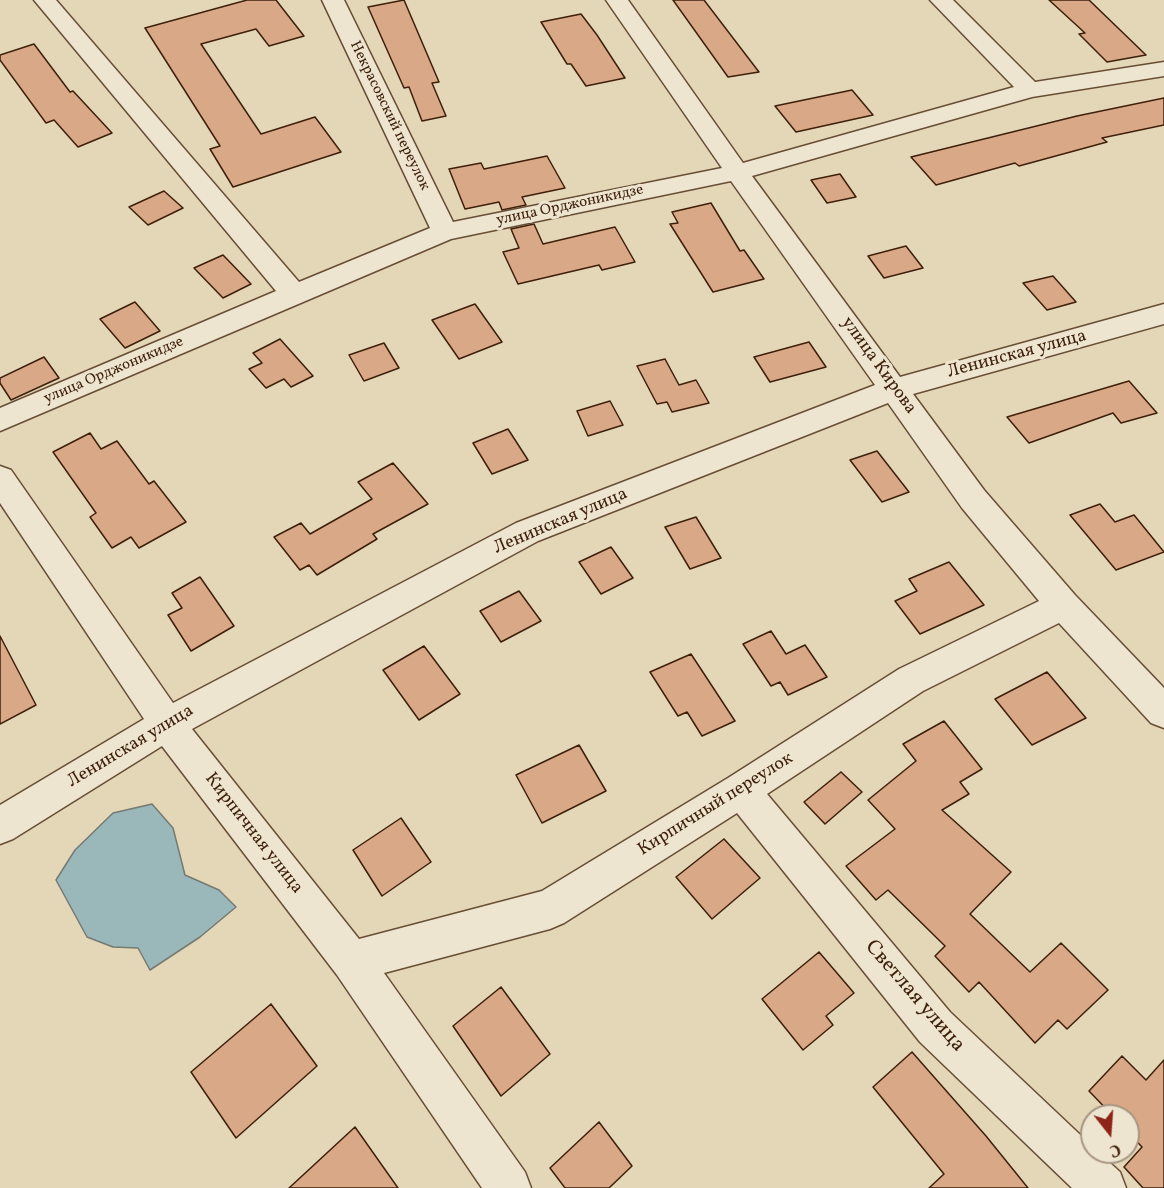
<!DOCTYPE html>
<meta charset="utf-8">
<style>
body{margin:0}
#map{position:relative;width:1164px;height:1188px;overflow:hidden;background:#e4d7b7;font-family:Vollkorn,serif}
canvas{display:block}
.north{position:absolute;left:1080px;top:1104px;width:60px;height:60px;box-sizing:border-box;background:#ede5d0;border:2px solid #a79681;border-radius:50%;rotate:163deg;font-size:16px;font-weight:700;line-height:24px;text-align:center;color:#3e1f0a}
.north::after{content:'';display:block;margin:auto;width:21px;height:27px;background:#8f2418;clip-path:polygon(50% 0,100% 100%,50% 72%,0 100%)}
</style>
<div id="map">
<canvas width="1164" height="1188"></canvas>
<div class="north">С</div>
</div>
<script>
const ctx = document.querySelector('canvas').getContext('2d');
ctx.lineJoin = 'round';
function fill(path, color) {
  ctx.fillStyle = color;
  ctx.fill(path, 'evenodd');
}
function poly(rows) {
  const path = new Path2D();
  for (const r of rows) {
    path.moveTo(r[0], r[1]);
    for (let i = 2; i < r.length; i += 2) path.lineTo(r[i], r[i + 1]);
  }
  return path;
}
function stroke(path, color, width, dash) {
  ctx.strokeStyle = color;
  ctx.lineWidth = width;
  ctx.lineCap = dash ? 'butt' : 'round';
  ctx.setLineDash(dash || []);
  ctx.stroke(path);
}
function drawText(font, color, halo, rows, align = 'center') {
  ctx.font = font + ' Vollkorn,serif';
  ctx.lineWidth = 6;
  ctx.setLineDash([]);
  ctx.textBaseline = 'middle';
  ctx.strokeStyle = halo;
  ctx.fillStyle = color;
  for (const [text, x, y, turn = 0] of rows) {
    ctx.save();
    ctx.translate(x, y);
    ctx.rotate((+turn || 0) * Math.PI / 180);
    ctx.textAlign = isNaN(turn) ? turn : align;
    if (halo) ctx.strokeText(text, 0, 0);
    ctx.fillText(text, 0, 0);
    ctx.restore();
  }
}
const water = poly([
 [152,804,173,828,185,875,219,890,236,907,200,937,150,970,138,948,113,947,87,937,56,880,75,850,113,813,152,804]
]);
const building = poly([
 [247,0,276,0,304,36,269,46,256,29,201,44,261,134,315,117,341,152,233,187,210,149,220,146,145,28,247,0],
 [404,0,439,82,432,83,446,116,422,121,409,87,404,88,368,7,404,0],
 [673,0,704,0,759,72,728,77,673,0],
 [1049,0,1089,0,1146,55,1107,62,1079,34,1085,33,1049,0],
 [581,14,597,35,625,78,586,86,571,64,567,64,541,22,581,14],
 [34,44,70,92,73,91,112,133,78,147,54,120,46,123,0,60,0,55,34,44],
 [852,90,873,115,796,132,775,106,852,90],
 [1164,98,1164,125,1102,138,1107,142,1019,166,1015,163,936,185,911,157,1077,116,1164,98],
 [547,156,565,188,522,197,526,205,502,210,499,202,465,209,449,169,481,163,484,169,547,156],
 [840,174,856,197,827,203,811,180,840,174],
 [164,191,183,208,148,225,129,207,164,191],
 [711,203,740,251,744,250,764,279,713,292,670,224,678,223,672,212,711,203],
 [534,224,543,244,615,227,635,262,602,270,599,265,518,284,503,252,519,248,511,229,534,224],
 [906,246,923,268,884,278,868,256,906,246],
 [223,255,251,284,223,298,194,268,223,255],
 [1053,276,1076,302,1047,310,1023,283,1053,276],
 [135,302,160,331,125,348,100,319,135,302],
 [475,304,502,342,459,359,432,320,475,304],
 [280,339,313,376,291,387,284,379,266,388,249,369,262,363,253,353,280,339],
 [809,342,826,367,770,382,754,357,809,342],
 [384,343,399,368,364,381,349,355,384,343],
 [44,357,59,378,11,400,0,383,0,378,44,357],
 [665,359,679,385,696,380,709,403,672,412,667,402,657,404,637,366,665,359],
 [1129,381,1157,413,1121,423,1113,413,1029,443,1007,417,1129,381],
 [610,401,623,425,588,436,577,411,610,401],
 [508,429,528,460,492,474,473,443,508,429],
 [90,433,101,449,117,441,149,484,154,481,186,522,139,548,131,537,112,548,90,517,96,513,53,452,90,433],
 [877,451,909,492,882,502,850,460,877,451],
 [393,463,428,504,373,534,377,539,317,575,309,565,300,570,274,537,301,523,310,534,372,499,358,482,393,463],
 [1100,504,1115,522,1134,515,1164,552,1116,570,1070,515,1100,504],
 [696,517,721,558,690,569,665,527,696,517],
 [611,547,633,578,601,594,579,562,611,547],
 [949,562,984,605,920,634,895,601,917,591,909,579,949,562],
 [200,577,234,626,191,651,168,615,182,608,172,593,200,577],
 [519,591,541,621,501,642,480,611,519,591],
 [771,631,786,654,805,645,827,677,788,695,780,682,771,686,743,644,771,631],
 [0,636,36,705,0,724,0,636],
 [424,646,460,694,419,720,383,670,424,646],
 [691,654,735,721,702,736,687,712,678,716,650,672,691,654],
 [1047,672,1086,718,1032,745,995,699,1047,672],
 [944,721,982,769,960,782,969,794,942,810,1011,872,970,914,1030,972,1061,943,1108,990,1067,1029,1058,1020,1035,1043,979,982,969,992,935,956,945,946,888,890,876,900,846,866,895,829,868,800,916,761,903,744,944,721],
 [579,745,606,791,542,823,516,775,579,745],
 [841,772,862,792,825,824,804,802,841,772],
 [401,818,431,862,382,896,353,850,401,818],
 [724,839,760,878,712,919,676,877,724,839],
 [819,952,854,993,826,1016,833,1025,803,1050,762,999,819,952],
 [501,987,550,1054,501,1096,453,1026,501,987],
 [271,1004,317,1066,236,1138,191,1072,271,1004],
 [912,1052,986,1136,1028,1188,929,1188,944,1174,873,1087,912,1052],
 [1122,1056,1146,1080,1164,1060,1164,1188,1143,1188,1124,1167,1142,1147,1128,1132,1128,1116,1113,1116,1089,1091,1122,1056],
 [599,1122,632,1166,609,1188,565,1188,550,1168,599,1122],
 [355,1127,398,1188,289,1188,355,1127]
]);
const minor = poly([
 [34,0,56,0,299,282,430,228,322,0,344,0,453,222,722,168,606,0,628,0,743,163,1014,87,930,0,953,0,1035,82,1164,62,1164,76,1032,97,752,176,900,377,1164,304,1164,324,913,394,984,490,1075,595,1164,688,1164,728,1151,723,1059,623,923,691,767,794,950,1012,1092,1146,1092,1152,1098,1152,1120,1172,1126,1188,1072,1188,920,1042,737,813,564,923,550,929,384,973,525,1172,531,1188,482,1188,337,975,162,746,13,839,0,844,0,805,144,719,0,503,0,466,11,470,173,703,516,523,875,385,731,181,451,239,0,431,0,408,276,291,34,0],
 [888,403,962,508,1039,601,899,669,728,778,542,891,359,939,192,729,538,541,888,403]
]);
const farStreetnames = [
 ["Некрасовский переулок",389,116,64],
 ["улица Орджоникидзе",570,206,-12],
 ["улица Орджоникидзе",114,371,-23]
];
const streetNames = [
 ["Ленинская улица",1017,355,-15],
 ["улица Кирова",878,366,54],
 ["Ленинская улица",561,522,-23],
 ["Ленинская улица",131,747,-31],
 ["Кирпичный переулок",716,805,-32],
 ["Кирпичная улица",253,834,52]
];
const nearStreetnames = [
 ["Светлая улица",914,997,49]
];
fill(water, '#9ab7b9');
stroke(water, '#757a73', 1.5);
fill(building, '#d9a987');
stroke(building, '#3e1f0a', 1.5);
stroke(minor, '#684d35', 3);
fill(minor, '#ede5d0');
drawText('15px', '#3e1f0a', '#ede5d0', farStreetnames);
drawText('18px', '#3e1f0a', '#ede5d0', streetNames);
drawText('21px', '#3e1f0a', '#ede5d0', nearStreetnames);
</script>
